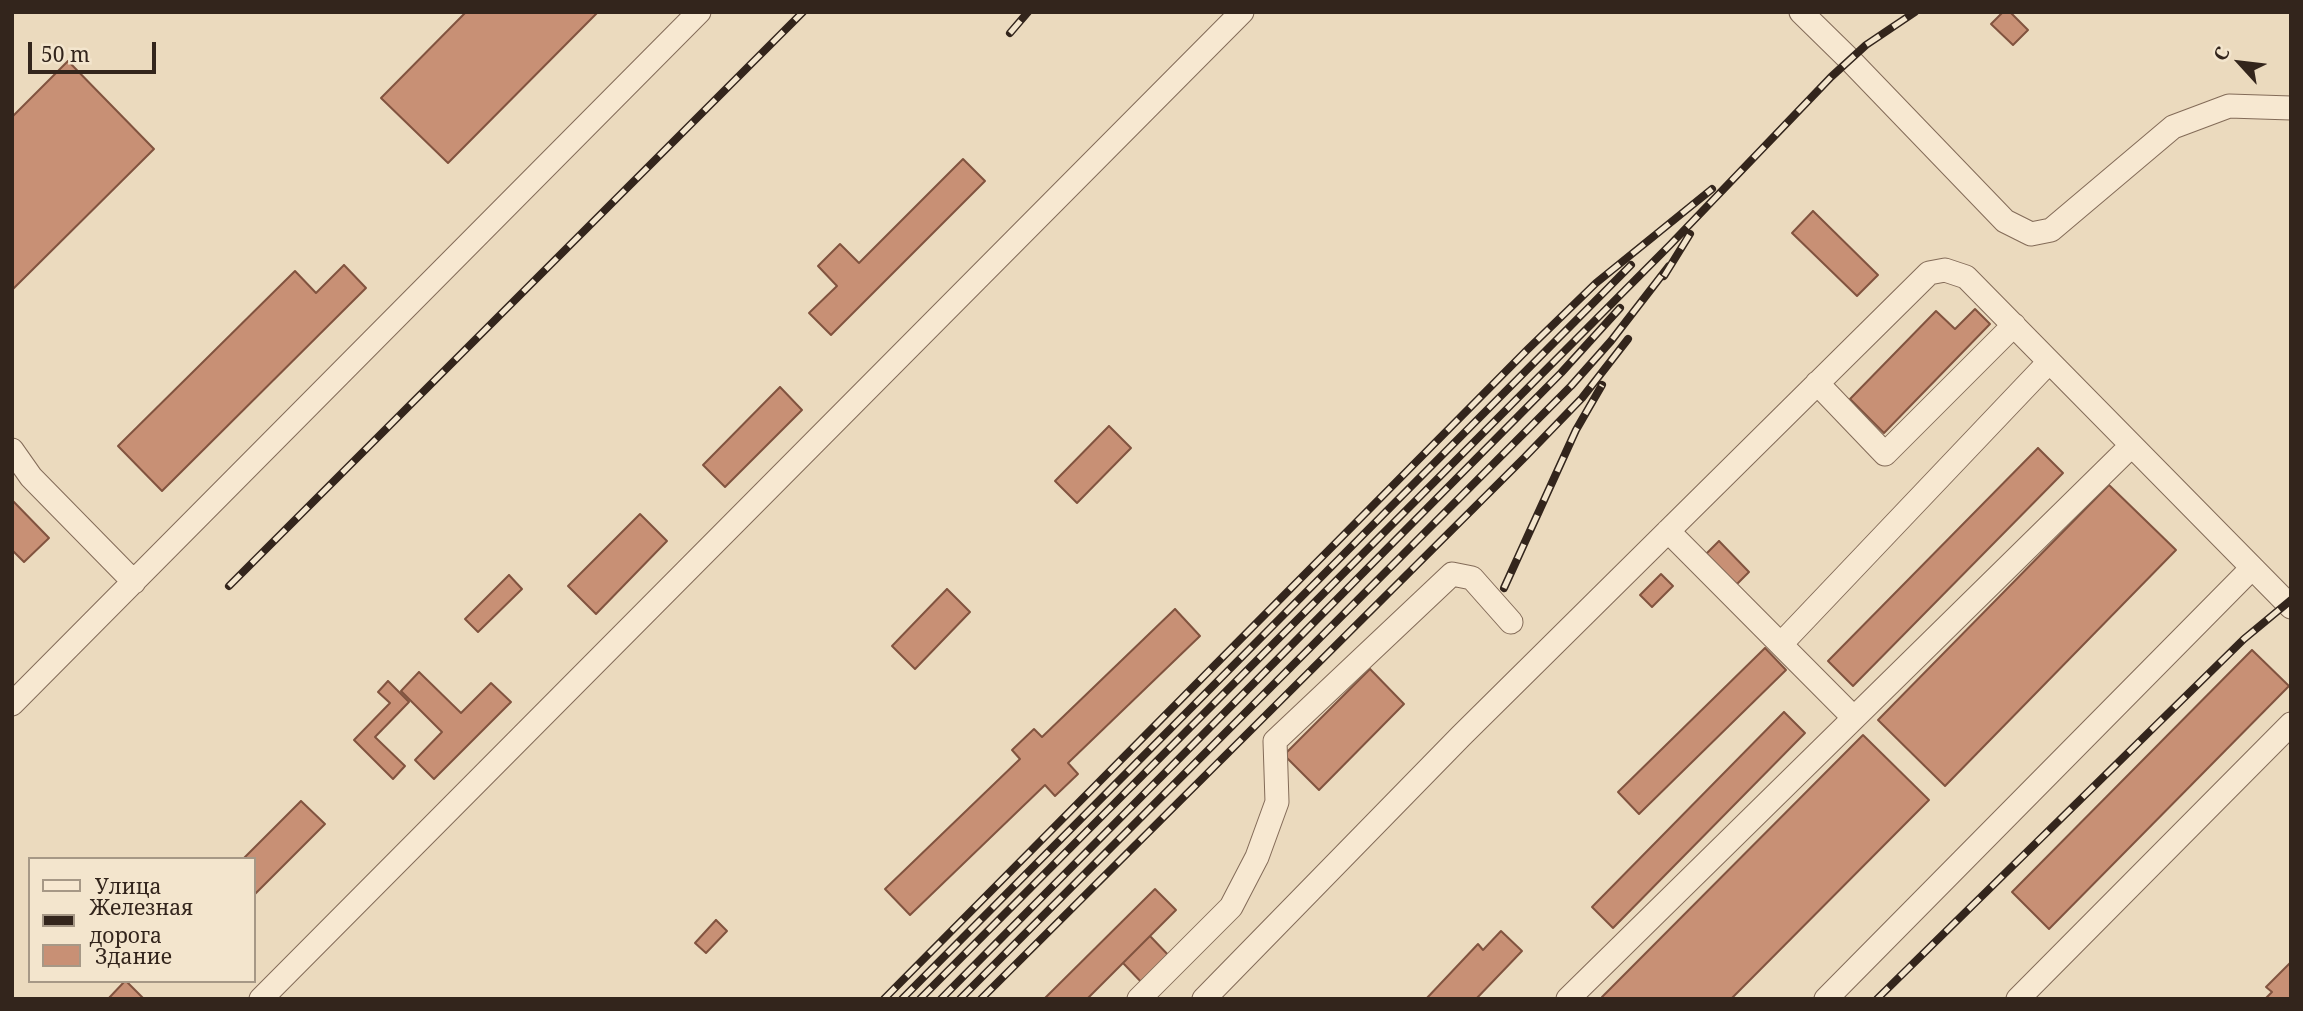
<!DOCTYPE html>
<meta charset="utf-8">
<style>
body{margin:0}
#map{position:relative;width:2303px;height:1011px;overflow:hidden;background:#ebdabe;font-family:"Noto Serif",serif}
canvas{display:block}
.frame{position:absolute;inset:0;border:14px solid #33251c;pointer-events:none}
.legend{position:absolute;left:28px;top:857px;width:228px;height:126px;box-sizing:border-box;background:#f3e5cd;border:2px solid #a69886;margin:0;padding:9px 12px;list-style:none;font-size:21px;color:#33251c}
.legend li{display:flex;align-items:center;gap:14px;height:35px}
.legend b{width:35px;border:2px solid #a69886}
.north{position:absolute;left:2205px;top:28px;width:70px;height:70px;-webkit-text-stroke:5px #f3e5cd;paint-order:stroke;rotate:297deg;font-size:19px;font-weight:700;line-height:28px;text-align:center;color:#33251c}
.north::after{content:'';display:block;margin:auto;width:24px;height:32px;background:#33251c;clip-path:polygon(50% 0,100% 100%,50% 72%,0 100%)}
.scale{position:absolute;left:28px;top:42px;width:128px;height:32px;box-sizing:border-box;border:4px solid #33251c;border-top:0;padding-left:9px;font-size:21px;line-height:24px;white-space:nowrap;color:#33251c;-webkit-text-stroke:5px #f3e5cd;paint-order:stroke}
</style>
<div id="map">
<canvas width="2303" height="1011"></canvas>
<div class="frame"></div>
<ul class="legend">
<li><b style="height:9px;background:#f7e8d1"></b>Улица</li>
<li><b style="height:9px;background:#33251c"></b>Железная дорога</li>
<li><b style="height:19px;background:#c89075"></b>Здание</li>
</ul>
<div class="north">С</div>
<div class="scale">50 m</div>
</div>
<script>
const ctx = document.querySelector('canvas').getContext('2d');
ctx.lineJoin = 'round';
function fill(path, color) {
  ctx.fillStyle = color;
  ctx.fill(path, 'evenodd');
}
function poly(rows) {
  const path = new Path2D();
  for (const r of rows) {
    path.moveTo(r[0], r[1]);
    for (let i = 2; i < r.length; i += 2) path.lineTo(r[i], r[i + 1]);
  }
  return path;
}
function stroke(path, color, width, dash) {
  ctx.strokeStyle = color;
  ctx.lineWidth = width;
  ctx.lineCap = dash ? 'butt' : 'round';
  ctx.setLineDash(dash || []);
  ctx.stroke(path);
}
const building = poly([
 [466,12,598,12,448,163,381,98,466,12],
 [2003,12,2010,12,2028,30,2013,45,1991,24,2003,12],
 [68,61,154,149,12,290,12,117,68,61],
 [963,159,985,181,831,335,809,313,837,286,818,266,840,244,859,263,963,159],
 [1813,211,1878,275,1857,296,1792,233,1813,211],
 [344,265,366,288,162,491,118,446,295,271,316,293,344,265],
 [1975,309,1990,324,1884,433,1850,399,1936,311,1955,329,1975,309],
 [780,387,802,410,725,487,703,465,780,387],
 [1109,426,1131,448,1077,503,1055,481,1109,426],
 [2038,448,2063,473,1853,686,1828,661,2038,448],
 [2109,485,2176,550,1945,786,1878,720,2109,485],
 [12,500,49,538,24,562,12,550,12,500],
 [640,514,667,541,596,614,568,586,640,514],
 [1719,541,1749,572,1734,587,1704,556,1719,541],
 [1661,574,1673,586,1652,607,1640,595,1661,574],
 [509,575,522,589,478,632,465,619,509,575],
 [947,589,970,612,915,669,892,646,947,589],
 [1175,609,1200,636,1068,763,1078,774,1055,796,1045,785,910,915,885,889,1020,759,1012,750,1034,729,1042,737,1175,609],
 [1765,648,1786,670,1639,814,1618,792,1765,648],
 [2252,650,2289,686,2049,929,2012,892,2252,650],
 [1370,669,1404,704,1319,790,1284,755,1370,669],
 [419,672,461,713,491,683,511,702,434,779,415,760,442,732,401,691,419,672],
 [388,681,409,702,375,737,405,766,393,779,354,740,390,703,378,692,388,681],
 [1784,712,1805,733,1613,928,1592,907,1784,712],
 [1863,735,1929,800,1731,999,1603,999,1602,997,1863,735],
 [301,801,325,824,254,895,254,859,243,859,301,801],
 [1155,889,1176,910,1087,999,1044,999,1155,889],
 [716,920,727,931,706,953,695,943,716,920],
 [1501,931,1522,951,1476,999,1426,999,1478,944,1483,950,1501,931],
 [1150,936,1172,959,1145,986,1123,963,1150,936],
 [2291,962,2291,999,2265,999,2272,992,2266,987,2291,962],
 [125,981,126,981,144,999,108,999,125,981]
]);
const minor = poly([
 [1801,12,1850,60,2005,221,2031,234,2051,230,2173,127,2229,106,2291,108],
 [1817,383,1885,454,2014,325],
 [12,450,31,477,134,582],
 [1668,531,1854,718],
 [1781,644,2049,362],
 [12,704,699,12],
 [261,999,1242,12],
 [1139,999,1231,907,1257,857,1277,802,1275,741,1452,574,1472,578,1511,622],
 [1204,999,1461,736,1929,273,1945,270,1966,277,2291,607],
 [1568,999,2131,446],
 [1826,999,2252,568],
 [2018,999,2291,724]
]);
const rail = poly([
 [1010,33,1028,12],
 [1664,276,1690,234],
 [229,586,803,12],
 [1504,588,1576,430,1602,385],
 [884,999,1526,351,1596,283,1712,189],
 [902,999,1631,265],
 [920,999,1670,245,1831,77,1866,45,1915,12],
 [941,999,1561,373,1620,308],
 [960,999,1571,386,1611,341,1669,266],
 [981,999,1524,458,1582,398,1628,339],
 [1877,999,2244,639,2291,600]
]);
fill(building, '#c89075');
stroke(building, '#81533f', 2);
stroke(minor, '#836b58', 25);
stroke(minor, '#f7e8d1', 23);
stroke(rail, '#33251c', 8);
stroke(rail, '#f3e5cd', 5, [16]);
</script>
